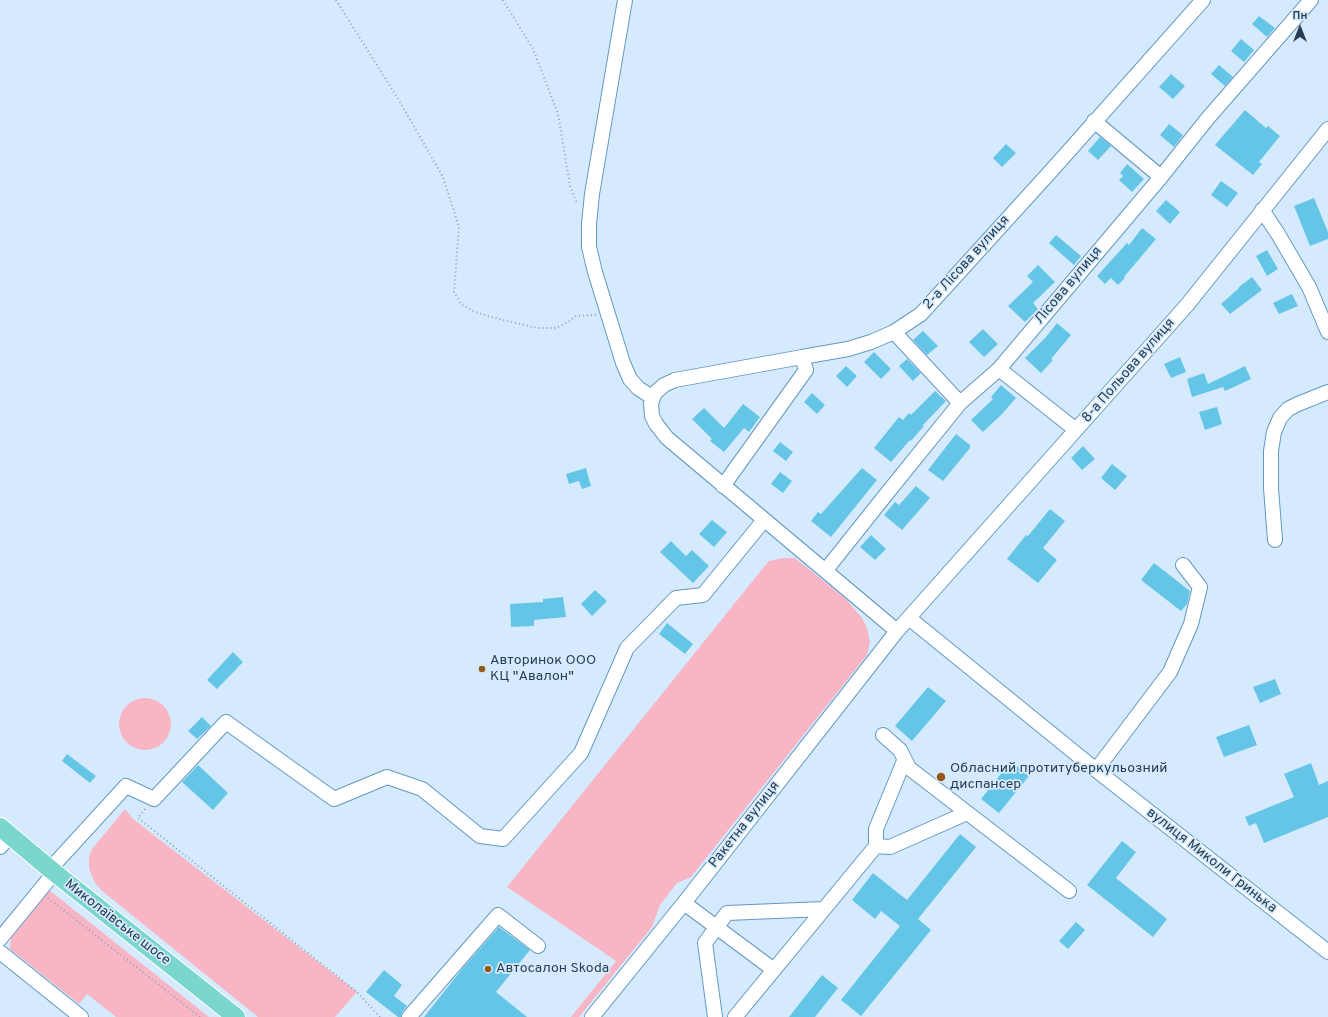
<!DOCTYPE html>
<meta charset="utf-8">
<style>
body{margin:0}
#map{position:relative;width:1328px;height:1017px;overflow:hidden;background:#d5ebfd;font-family:Overpass,sans-serif}
canvas{display:block}
.north{position:absolute;left:1280px;top:8px;width:40px;height:40px;-webkit-text-stroke:3px #d5ebfd;paint-order:stroke;rotate:0deg;font-size:11px;font-weight:700;line-height:16px;text-align:center;color:#283f51}
.north::after{content:'';display:block;margin:auto;width:14px;height:18px;background:#283f51;clip-path:polygon(50% 0,100% 100%,50% 72%,0 100%)}
</style>
<div id="map">
<canvas width="1328" height="1017"></canvas>
<div class="north">Пн</div>
</div>
<script>
const ctx = document.querySelector('canvas').getContext('2d');
ctx.lineJoin = 'round';
function fill(path, color) {
  ctx.fillStyle = color;
  ctx.fill(path, 'evenodd');
}
function poly(rows) {
  const path = new Path2D();
  for (const r of rows) {
    if (r.length === 3) {
      path.moveTo(r[0] + r[2], r[1]);
      path.arc(r[0], r[1], r[2], 0, 2 * Math.PI);
      continue;
    }
    path.moveTo(r[0], r[1]);
    for (let i = 2; i < r.length; i += 2) path.lineTo(r[i], r[i + 1]);
  }
  return path;
}
function stroke(path, color, width, dash) {
  ctx.strokeStyle = color;
  ctx.lineWidth = width;
  ctx.lineCap = dash ? 'butt' : 'round';
  ctx.setLineDash(dash || []);
  ctx.stroke(path);
}
function drawText(font, color, halo, rows, align = 'center') {
  ctx.font = font + ' Overpass,sans-serif';
  ctx.lineWidth = 3.5;
  ctx.setLineDash([]);
  ctx.textBaseline = 'middle';
  ctx.strokeStyle = halo;
  ctx.fillStyle = color;
  for (const [text, x, y, turn = 0] of rows) {
    ctx.save();
    ctx.translate(x, y);
    ctx.rotate((+turn || 0) * Math.PI / 180);
    ctx.textAlign = isNaN(turn) ? turn : align;
    if (halo) ctx.strokeText(text, 0, 0);
    ctx.fillText(text, 0, 0);
    ctx.restore();
  }
}
const green = poly([
 [783,558,795,558,845,598,862,618,867,628,870,642,867,655,691,877,677,883,660,905,652,927,579,1017,571,1017,616,961,507,887,763,568,769,561],
 [145,724,26],
 [125,809,133,819,357,992,335,1017,258,1017,101,890,95,883,91,874,89,867,89,858,92,849],
 [49,890,209,1017,116,1017,87,994,79,1004,10,949,11,937]
]);
const building = poly([
 [1259,16,1275,28,1267,37,1252,24],
 [1241,39,1254,50,1244,62,1231,51],
 [1219,65,1233,77,1225,86,1211,74],
 [1171,74,1185,86,1173,99,1159,87],
 [1245,110,1266,128,1268,126,1280,136,1259,162,1262,164,1253,175,1215,145],
 [1169,124,1183,135,1174,147,1160,135],
 [1100,137,1111,146,1098,160,1088,151],
 [1006,144,1016,153,1002,167,993,158],
 [1127,164,1144,179,1132,192,1119,180,1123,176,1120,173],
 [1221,181,1238,193,1227,207,1211,195],
 [1314,198,1328,232,1328,239,1310,246,1294,206],
 [1166,200,1180,212,1170,224,1156,211],
 [1142,228,1156,239,1124,277,1125,278,1118,285,1111,278,1105,284,1097,276,1127,243,1129,245],
 [1056,235,1081,256,1074,265,1049,243],
 [1267,250,1278,269,1267,276,1256,256],
 [1038,265,1055,282,1033,303,1038,309,1025,322,1008,306,1033,282,1027,276],
 [1252,277,1262,290,1230,314,1221,304,1239,288,1239,287],
 [1292,294,1298,306,1279,314,1273,303],
 [1057,323,1071,335,1051,359,1053,360,1041,373,1025,358,1046,337],
 [983,329,998,344,984,357,969,342],
 [923,331,938,346,927,355,913,340],
 [874,352,891,369,881,379,864,362],
 [1180,357,1186,372,1171,378,1164,364],
 [907,359,921,373,913,381,899,366],
 [846,366,857,376,847,387,836,376],
 [1245,366,1251,379,1225,391,1223,387,1192,397,1187,379,1204,373,1208,384],
 [1001,385,1016,398,1002,414,983,432,971,420,993,399,991,397],
 [935,391,946,401,923,425,924,426,911,441,910,440,891,462,874,448,899,417,903,420,909,413,911,415],
 [812,393,825,405,817,414,804,402],
 [743,404,760,417,749,432,744,428,724,452,710,441,712,439,692,419,704,408,724,428],
 [1217,407,1222,424,1205,430,1199,412],
 [956,434,970,445,970,448,943,481,928,470],
 [780,442,793,452,786,461,773,451],
 [1083,446,1095,459,1082,470,1071,458],
 [1112,464,1127,476,1115,490,1101,478],
 [586,468,591,486,582,489,579,481,569,484,566,474],
 [862,468,877,480,831,537,811,521,818,512,821,514],
 [780,472,792,481,783,493,771,484],
 [916,486,930,498,902,530,884,515,895,502,899,505],
 [1050,509,1065,521,1043,548,1057,560,1038,583,1007,559,1026,535,1028,536],
 [712,520,727,532,714,547,699,534],
 [871,535,886,549,875,560,860,547],
 [671,541,686,556,692,550,709,566,693,583,660,552],
 [1154,563,1190,591,1187,604,1181,611,1141,580],
 [595,590,607,601,592,616,581,604],
 [563,597,566,617,534,620,534,626,511,627,510,604,543,602,543,599],
 [667,623,693,644,685,654,659,634],
 [233,652,243,662,217,689,207,680],
 [1275,679,1281,694,1260,703,1253,687],
 [928,687,946,701,912,741,895,726],
 [202,717,211,726,197,739,188,731],
 [1249,725,1257,745,1224,757,1216,737],
 [67,754,96,776,90,783,62,761],
 [1011,761,1029,776,999,813,981,799],
 [1311,763,1319,785,1328,781,1328,817,1264,843,1256,823,1249,826,1245,817,1294,797,1284,774],
 [198,765,228,793,213,810,182,782],
 [960,834,976,847,918,919,931,930,861,1016,841,1000,900,926,881,911,875,919,852,900,873,873,907,900],
 [1122,841,1136,852,1116,878,1167,919,1153,937,1087,885],
 [1076,922,1085,930,1068,949,1059,941],
 [499,927,530,950,496,992,527,1017,424,1017,462,969],
 [384,970,402,985,394,996,407,1006,402,1012,401,1017,398,1017,366,992],
 [822,975,838,988,815,1017,789,1017]
]);
const path = poly([
 [336,0,397,97,443,177,459,227,454,292,461,304,473,311,491,317,537,328,556,328,568,322,576,316,596,315],
 [503,0,533,49,558,114,570,186,576,201,578,202],
 [145,809,138,818,357,992,380,1017],
 [48,898,200,1017]
]);
const minor = poly([
 [625,0,592,194,589,224,589,247,595,272,623,363,630,379,638,388,653,398],
 [1094,121,1161,177],
 [1262,210,1278,234,1309,287,1328,332],
 [894,332,960,403],
 [802,357,675,380,664,385,655,393,651,403,652,416,656,424,667,438,897,631],
 [999,369,1076,430],
 [723,486,806,370,802,357,848,349,871,342,894,332,921,314,1051,171,1203,0],
 [1275,540,1271,488,1271,451,1274,432,1280,418,1288,409,1298,404,1328,392],
 [826,570,884,497,960,403,999,369,1161,177,1208,118,1311,0],
 [909,618,1096,770,1328,952],
 [883,735,900,750,909,768,1069,891],
 [1096,770,1170,672,1191,624,1200,587,1183,565],
 [876,846,890,847,967,813],
 [0,847,10,836],
 [50,869,126,786,154,799,226,722,334,799,387,777,422,789,480,836,503,839,581,753,627,648,676,598,703,595,764,520],
 [684,903,774,970],
 [0,939,54,873],
 [0,952,81,1017],
 [409,1017,498,915,538,946],
 [592,1017,684,903,897,631,1187,305,1328,129],
 [715,1017,705,943,727,913,824,909],
 [735,1017,876,846,876,829,904,761]
]);
const major = poly([
 [0,827,50,869,236,1017]
]);
const markers = [
 [482,669,4,"#945917"],
 [941,777,5,"#945917"],
 [488,969,4,"#945917"]
];
const streetNames = [
 ["2-а Лісова вулиця",967,263,-48],
 ["Лісова вулиця",1069,286,-50],
 ["8-а Польова вулиця",1129,371,-49],
 ["Ракетна вулиця",745,825,-52],
 ["вулиця Миколи Гринька",1211,861,38],
 ["Миколаївське шосе",117,923,38]
];
const poiNames = [
 ["Авторинок ООО",490,661],
 ["КЦ \"Авалон\"",490,677],
 ["Обласний протитуберкульозний",950,769],
 ["диспансер",950,785],
 ["Автосалон Skoda",496,969]
];
fill(green, '#f8b6c5');
fill(building, '#65c5e7');
stroke(minor, '#6298c3', 16);
stroke(major, '#fff', 20);
stroke(path, '#8da3b5', 2, [1, 3]);
stroke(minor, '#fff', 14);
stroke(major, '#7bd7cd', 18);
for (const [x, y, r, color] of markers) {
  const dot = new Path2D();
  dot.arc(x, y, r, 0, 2 * Math.PI);
  ctx.fillStyle = color;
  ctx.fill(dot);
  stroke(dot, '#d5ebfd', 1.5);
}
drawText('14px', '#283f51', '#d5ebfd', streetNames);
drawText('14px', '#283f51', '#d5ebfd', poiNames, 'left');
</script>
